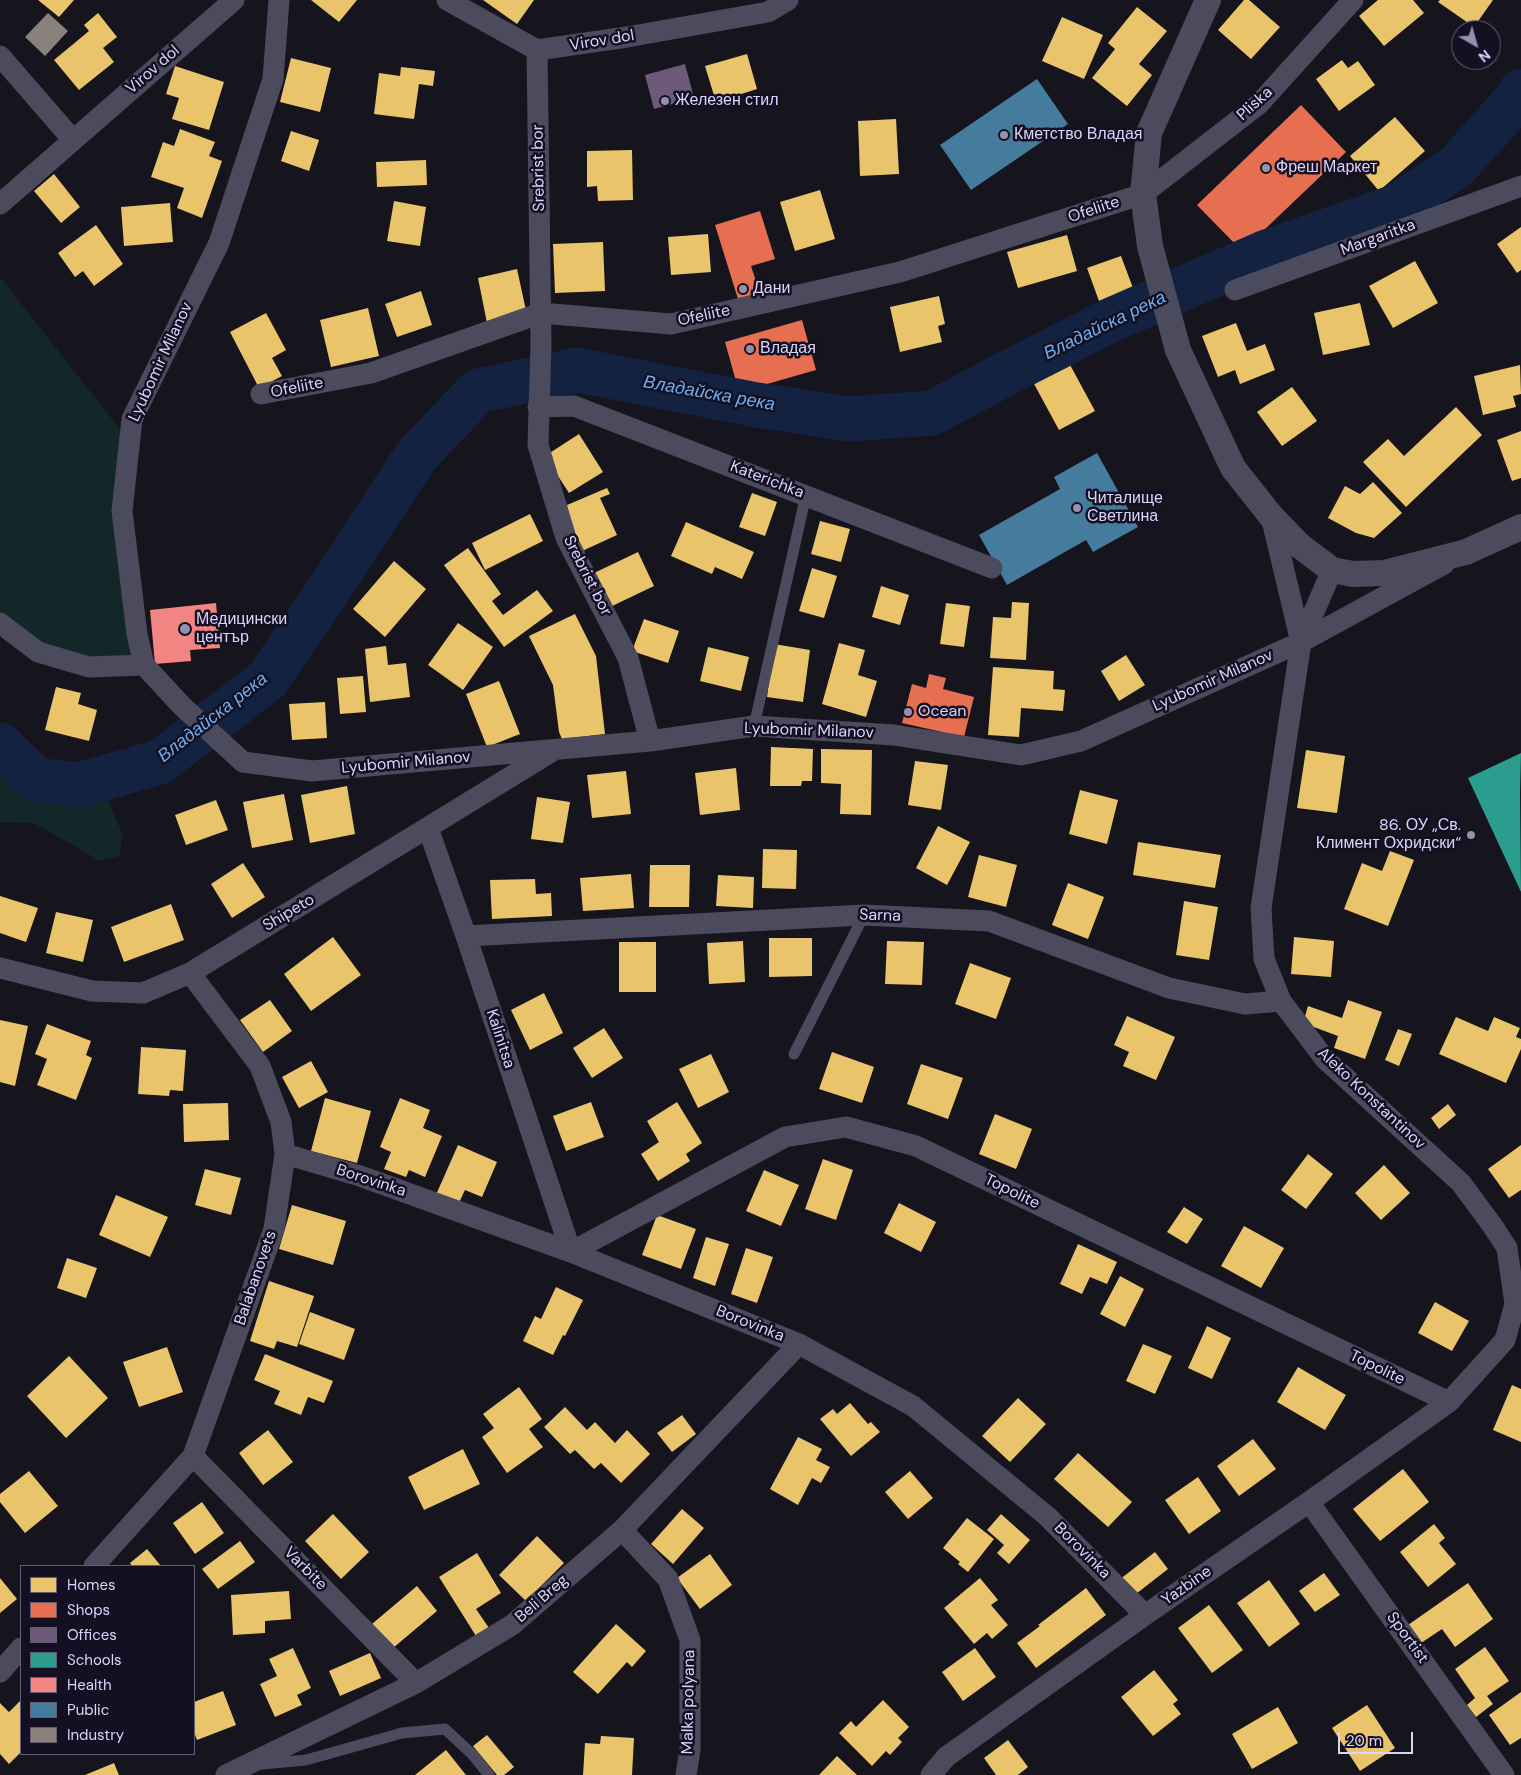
<!DOCTYPE html>
<meta charset="utf-8">
<style>
body{margin:0}
#map{position:relative;width:1521px;height:1775px;overflow:hidden;background:#16141d;font-family:"DM Sans",sans-serif}
canvas{display:block}
.legend{position:absolute;left:20px;top:1565px;width:175px;height:190px;box-sizing:border-box;background:#141021;border:1px solid #635e78;margin:0;padding:6px 9px;list-style:none;font-size:15px;color:#dad4fb}
.legend li{display:flex;align-items:center;gap:10px;height:25px}
.legend b{width:25px;border:1px solid #635e78}
.north{position:absolute;left:1451px;top:20px;width:50px;height:50px;box-sizing:border-box;background:#141021;border:1px solid #635e78;border-radius:50%;rotate:142deg;font-size:14px;font-weight:700;line-height:20px;text-align:center;color:#dad4fb}
.north::after{content:'';display:block;margin:auto;width:18px;height:22px;background:#9591ad;clip-path:polygon(50% 0,100% 100%,50% 72%,0 100%)}
.scale{position:absolute;left:1338px;top:1732px;width:75px;height:22px;box-sizing:border-box;border:2px solid #dad4fb;border-top:0;padding-left:6px;font-size:15px;line-height:18px;white-space:nowrap;color:#dad4fb;-webkit-text-stroke:4px #141021;paint-order:stroke}
</style>
<div id="map">
<canvas width="1521" height="1775"></canvas>
<ul class="legend">
<li><b style="height:14px;background:#e9c46a"></b>Homes</li>
<li><b style="height:14px;background:#e76f51"></b>Shops</li>
<li><b style="height:14px;background:#6d597a"></b>Offices</li>
<li><b style="height:14px;background:#2a9d8f"></b>Schools</li>
<li><b style="height:14px;background:#f28482"></b>Health</li>
<li><b style="height:14px;background:#457b9d"></b>Public</li>
<li><b style="height:14px;background:#8a817c"></b>Industry</li>
</ul>
<div class="north">N</div>
<div class="scale">20 m</div>
</div>
<script>
const ctx = document.querySelector('canvas').getContext('2d');
ctx.lineJoin = 'round';
function fill(path, color) {
  ctx.fillStyle = color;
  ctx.fill(path, 'evenodd');
}
function poly(rows) {
  const path = new Path2D();
  for (const r of rows) {
    path.moveTo(r[0], r[1]);
    for (let i = 2; i < r.length; i += 2) path.lineTo(r[i], r[i + 1]);
  }
  return path;
}
function stroke(path, color, width, dash) {
  ctx.strokeStyle = color;
  ctx.lineWidth = width;
  ctx.lineCap = dash ? 'butt' : 'round';
  ctx.setLineDash(dash || []);
  ctx.stroke(path);
}
function drawText(font, color, halo, rows, align = 'center') {
  ctx.font = font + ' "DM Sans",sans-serif';
  ctx.lineWidth = 5;
  ctx.setLineDash([]);
  ctx.textBaseline = 'middle';
  ctx.strokeStyle = halo;
  ctx.fillStyle = color;
  for (const [text, x, y, turn = 0] of rows) {
    ctx.save();
    ctx.translate(x, y);
    ctx.rotate((+turn || 0) * Math.PI / 180);
    ctx.textAlign = isNaN(turn) ? turn : align;
    if (halo) ctx.strokeText(text, 0, 0);
    ctx.fillText(text, 0, 0);
    ctx.restore();
  }
}
const green = poly([
 [0,277,130,442,122,512,143,665,89,667,0,623],
 [94,768,123,835,119,856,100,861,34,823,0,822,0,773]
]);
const homes = poly([
 [38,0,74,0,59,17],
 [311,0,357,0,339,22],
 [483,0,534,0,517,24],
 [1244,0,1249,0,1280,27,1251,59,1218,30],
 [1378,0,1413,0,1424,13,1384,46,1359,16],
 [1440,0,1493,0,1474,27,1438,2],
 [1137,7,1167,31,1139,64,1152,75,1127,106,1092,78,1115,49,1108,43],
 [98,13,117,37,103,48,114,62,79,90,54,60,89,31,84,25],
 [1062,17,1103,35,1084,79,1042,61],
 [747,54,757,89,716,102,705,66],
 [291,58,331,68,320,112,280,102],
 [1342,60,1348,68,1358,61,1375,85,1339,111,1316,79],
 [175,66,224,82,209,130,172,119,179,98,166,94],
 [401,67,435,71,433,86,419,84,414,119,374,114,379,73,400,76],
 [1395,117,1425,151,1379,191,1350,156],
 [896,119,899,174,860,176,858,121],
 [180,129,215,142,209,156,222,161,202,218,177,208,184,188,151,177,163,142,174,146],
 [291,131,319,140,309,171,281,161],
 [632,150,633,200,598,201,597,186,587,187,587,151],
 [426,160,427,185,377,187,376,162],
 [54,174,80,207,61,223,34,191],
 [820,190,835,239,795,251,780,202],
 [394,201,426,207,420,246,387,241],
 [170,203,173,242,124,246,121,207],
 [96,225,123,264,94,286,83,271,75,277,58,253],
 [1521,227,1521,270,1517,273,1497,244],
 [708,234,711,272,671,275,668,237],
 [1067,235,1077,271,1018,288,1007,252],
 [603,242,605,291,555,293,553,244],
 [1121,256,1133,288,1099,301,1087,268],
 [1415,261,1438,303,1393,328,1369,286],
 [517,269,527,315,487,323,478,278],
 [421,291,432,325,397,337,385,304],
 [939,296,945,324,938,326,942,342,900,352,890,307],
 [1360,303,1370,345,1323,355,1314,313],
 [368,308,379,356,331,367,320,320],
 [266,313,286,350,272,358,282,376,259,388,230,332],
 [1236,323,1247,351,1265,344,1275,370,1240,384,1235,370,1218,377,1202,336],
 [1069,363,1095,411,1059,430,1033,382],
 [1520,365,1521,394,1513,396,1516,407,1483,415,1474,376],
 [1292,387,1317,421,1282,446,1257,412],
 [1456,407,1482,435,1406,507,1363,462,1388,439,1404,456],
 [1521,431,1521,478,1512,481,1497,440],
 [579,434,603,472,569,493,545,456],
 [1373,482,1402,513,1374,538,1356,533,1328,518,1345,486,1360,494],
 [607,488,610,494,600,498,617,535,580,552,560,508],
 [752,493,777,502,765,536,739,527],
 [530,514,543,541,485,570,472,543],
 [820,521,850,529,841,562,811,554],
 [686,522,754,552,742,579,715,567,712,574,671,556],
 [468,548,501,594,492,601,503,615,537,590,553,611,504,647,444,565],
 [638,552,654,586,608,608,592,574],
 [394,561,426,589,385,637,353,609],
 [812,568,837,576,824,618,799,611],
 [881,586,909,595,900,625,872,617],
 [1012,602,1029,603,1026,660,990,658,993,617,1011,618],
 [946,603,970,606,964,647,940,644],
 [575,614,596,656,605,734,562,739,559,732,553,685,529,636],
 [644,619,679,631,668,663,632,651],
 [458,623,493,647,463,690,428,665],
 [839,643,865,650,858,675,877,681,866,717,822,704],
 [774,644,810,650,803,702,767,697],
 [386,646,388,665,406,663,410,697,370,702,365,649],
 [708,647,749,657,741,691,700,681],
 [1126,655,1145,685,1119,701,1101,671],
 [993,667,1054,671,1053,689,1065,690,1063,711,1021,708,1019,737,988,735],
 [363,676,366,712,340,714,337,678],
 [499,681,520,734,487,747,466,694],
 [56,687,81,693,78,704,97,710,89,741,45,730],
 [325,702,327,738,292,740,289,704],
 [771,747,813,749,812,781,802,781,801,786,770,786],
 [821,749,872,750,871,815,840,814,841,784,821,783],
 [1306,750,1345,756,1337,813,1297,808],
 [915,761,948,765,941,810,908,805],
 [736,768,740,810,700,815,695,773],
 [626,771,631,814,592,818,587,775],
 [347,786,355,834,310,843,301,795],
 [1080,790,1118,800,1107,844,1069,834],
 [284,794,293,840,252,848,243,802],
 [537,797,570,802,563,843,531,839],
 [216,800,228,830,186,845,175,815],
 [938,826,970,842,947,885,916,868],
 [1138,842,1221,855,1215,888,1133,875],
 [763,849,797,850,796,889,762,888],
 [1390,851,1414,860,1388,926,1344,909,1362,863,1382,871],
 [979,855,1017,865,1006,907,968,897],
 [243,863,265,897,232,918,211,884],
 [650,865,690,865,689,907,649,907],
 [631,874,634,908,583,911,580,878],
 [718,875,754,877,753,908,716,906],
 [535,879,536,894,551,893,552,916,492,919,490,880],
 [1068,883,1104,897,1088,939,1052,925],
 [0,896,38,908,26,942,0,933],
 [1184,901,1218,907,1209,960,1176,955],
 [171,904,184,940,124,962,111,927],
 [56,912,93,920,83,962,46,953],
 [333,937,361,975,311,1011,284,974],
 [1294,937,1334,941,1331,977,1291,974],
 [769,938,812,938,812,976,769,977],
 [743,941,745,982,709,984,707,943],
 [887,941,924,942,922,985,885,984],
 [619,942,656,942,656,992,619,992],
 [970,963,1011,978,996,1019,955,1004],
 [544,993,563,1033,530,1050,511,1010],
 [270,1000,292,1031,263,1052,240,1020],
 [1348,1000,1382,1012,1365,1059,1334,1048,1338,1036,1303,1023,1308,1006,1342,1018],
 [1127,1016,1175,1037,1156,1080,1123,1066,1129,1052,1114,1045],
 [1456,1017,1488,1031,1494,1017,1520,1028,1516,1037,1521,1039,1521,1049,1506,1083,1439,1054],
 [0,1020,28,1026,15,1086,0,1082],
 [47,1024,91,1041,86,1055,92,1058,76,1100,37,1085,47,1059,35,1054],
 [604,1028,623,1058,592,1078,573,1048],
 [1398,1029,1412,1034,1399,1066,1385,1060],
 [141,1047,186,1050,183,1091,170,1090,169,1096,138,1094],
 [832,1052,874,1067,862,1103,819,1089],
 [711,1054,729,1092,698,1108,679,1069],
 [311,1061,328,1092,299,1108,282,1077],
 [921,1064,963,1078,948,1119,907,1104],
 [325,1098,371,1111,357,1163,311,1151],
 [400,1098,430,1110,423,1128,442,1136,425,1177,409,1170,406,1177,384,1169,391,1152,380,1147],
 [591,1102,604,1137,566,1151,553,1116],
 [677,1102,702,1143,686,1154,690,1161,658,1181,641,1154,659,1142,647,1121],
 [228,1103,229,1140,184,1142,183,1104],
 [1448,1104,1456,1115,1439,1129,1431,1118],
 [995,1114,1032,1129,1016,1169,979,1154],
 [458,1145,497,1162,482,1197,465,1190,457,1207,435,1197],
 [1521,1145,1521,1190,1509,1198,1488,1169],
 [1308,1154,1333,1174,1306,1209,1281,1190],
 [823,1159,853,1170,836,1220,805,1209],
 [1384,1165,1410,1193,1381,1220,1355,1193],
 [205,1169,241,1178,231,1215,195,1205],
 [764,1170,799,1185,781,1226,746,1211],
 [116,1195,168,1217,150,1257,99,1235],
 [899,1203,936,1222,921,1252,884,1233],
 [292,1205,346,1221,333,1265,279,1249],
 [1184,1207,1203,1219,1187,1244,1167,1232],
 [657,1215,696,1229,681,1269,642,1255],
 [1244,1226,1284,1248,1261,1288,1221,1266],
 [706,1237,729,1244,715,1286,693,1278],
 [1078,1244,1117,1262,1107,1284,1090,1277,1082,1294,1060,1284],
 [746,1248,773,1257,757,1303,731,1294],
 [67,1258,97,1268,86,1298,57,1288],
 [1120,1276,1144,1289,1125,1327,1100,1314],
 [269,1281,314,1296,297,1347,277,1341,274,1349,250,1341],
 [556,1287,583,1300,565,1336,563,1335,553,1355,523,1341,535,1316,541,1319],
 [1435,1302,1469,1321,1452,1351,1418,1333],
 [310,1312,355,1329,344,1360,299,1344],
 [1207,1326,1231,1338,1212,1379,1188,1368],
 [1143,1344,1172,1356,1155,1394,1126,1381],
 [167,1347,183,1392,139,1407,123,1362],
 [265,1354,333,1381,324,1403,308,1397,301,1415,274,1404,280,1391,254,1380],
 [69,1356,108,1398,66,1438,27,1396],
 [1298,1367,1346,1395,1325,1430,1277,1402],
 [1512,1385,1521,1389,1521,1442,1493,1430],
 [519,1387,542,1419,529,1429,543,1447,507,1473,482,1437,494,1428,483,1414],
 [1018,1398,1046,1424,1010,1462,982,1436],
 [850,1403,868,1424,871,1422,880,1432,851,1456,820,1419,833,1409,837,1414],
 [565,1407,587,1430,595,1422,615,1443,627,1430,650,1454,621,1483,601,1463,594,1469,575,1450,570,1454,544,1427],
 [682,1415,696,1434,672,1452,657,1433],
 [268,1430,293,1462,263,1485,239,1453],
 [798,1437,822,1449,816,1460,830,1467,821,1483,812,1478,798,1505,770,1489],
 [1253,1439,1276,1469,1239,1496,1217,1466],
 [463,1449,480,1484,424,1510,408,1477],
 [1078,1453,1132,1502,1108,1527,1054,1479],
 [1403,1469,1429,1502,1380,1541,1353,1509],
 [29,1471,58,1506,25,1533,0,1502,0,1494],
 [910,1471,933,1498,908,1519,885,1492],
 [1198,1477,1221,1511,1189,1534,1165,1500],
 [202,1502,224,1533,195,1554,173,1523],
 [682,1509,704,1528,673,1564,651,1544],
 [333,1514,369,1552,341,1579,305,1541],
 [1001,1514,1030,1540,1009,1564,997,1553,1004,1545,987,1530],
 [967,1518,994,1539,968,1572,958,1564,960,1562,943,1548],
 [1434,1524,1445,1538,1439,1543,1456,1564,1428,1587,1400,1552],
 [537,1536,564,1563,526,1601,499,1575],
 [240,1541,255,1562,218,1589,202,1569],
 [147,1549,161,1566,132,1566,130,1563],
 [1155,1552,1168,1569,1132,1597,1119,1580],
 [477,1553,501,1593,476,1609,489,1628,476,1636,439,1577],
 [710,1554,732,1585,700,1609,677,1578],
 [1324,1573,1340,1595,1315,1612,1299,1591],
 [0,1578,17,1599,0,1613],
 [980,1578,998,1600,991,1605,1008,1625,992,1639,987,1633,974,1644,944,1608],
 [1269,1580,1300,1624,1269,1647,1237,1603],
 [1468,1583,1493,1619,1455,1647,1442,1629,1421,1643,1408,1625],
 [417,1586,437,1611,393,1648,372,1624],
 [1086,1588,1106,1615,1036,1668,1017,1643,1040,1626,1038,1625],
 [289,1591,291,1619,265,1621,265,1633,233,1635,231,1595],
 [1209,1605,1243,1650,1212,1673,1178,1628],
 [616,1624,646,1651,632,1667,627,1662,598,1694,573,1672],
 [1485,1647,1509,1681,1487,1696,1493,1704,1476,1717,1467,1705,1475,1698,1455,1669],
 [293,1648,311,1688,297,1695,302,1705,275,1717,260,1684,277,1676,269,1659],
 [975,1648,996,1677,963,1701,942,1672],
 [370,1653,381,1678,340,1696,329,1671],
 [1154,1670,1178,1700,1173,1704,1181,1714,1153,1736,1121,1697],
 [223,1691,236,1725,197,1740,194,1732,194,1702],
 [1521,1692,1521,1738,1510,1745,1489,1715],
 [21,1700,21,1752,9,1764,0,1754,0,1703,9,1712],
 [883,1700,909,1727,898,1738,902,1742,890,1755,886,1751,872,1766,839,1733,851,1721,856,1727],
 [1367,1705,1395,1748,1360,1771,1332,1728],
 [1278,1707,1298,1743,1252,1769,1232,1734],
 [487,1735,514,1767,504,1775,497,1775,473,1746],
 [601,1736,634,1738,632,1775,583,1775,585,1743,600,1744],
 [1008,1740,1028,1767,1018,1775,996,1775,984,1758],
 [446,1750,466,1775,415,1775],
 [837,1756,857,1775,819,1775],
 [114,1763,119,1775,85,1775]
]);
const shops = poly([
 [1301,105,1346,152,1242,251,1197,205],
 [760,211,775,259,751,266,760,293,738,299,715,225],
 [802,320,816,370,739,392,725,342],
 [929,674,946,678,943,689,974,697,964,737,902,723,912,684,926,688]
]);
const offices = poly([
 [685,64,694,98,654,109,645,75]
]);
const schools = poly([
 [1521,753,1520,793,1521,892,1468,778]
]);
const health = poly([
 [216,603,220,648,190,650,191,661,155,664,150,610]
]);
const public = poly([
 [1037,79,1068,124,971,190,940,145],
 [1097,453,1138,527,1093,552,1086,540,1007,585,979,535,1060,489,1054,477]
]);
const industry = poly([
 [48,13,68,31,45,56,25,37]
]);
const river = poly([
 [0,745,36,780,79,785,160,762,267,680,324,597,416,456,478,391,577,370,757,405,849,419,932,413,1009,372,1109,321,1264,253,1395,207,1456,167,1515,101,1521,91]
]);
const service = poly([
 [754,726,806,495],
 [794,1054,864,915],
 [262,1764,306,1760,402,1733,445,1729,473,1755,489,1775]
]);
const minor = poly([
 [279,0,273,79,219,243,132,419,122,511,137,634,144,665,182,706,243,762,312,771,650,741,754,726,894,735,1021,755,1081,741,1301,642,1332,570],
 [447,0,537,50,627,37,768,12,788,0],
 [537,50,541,345,538,445,566,538,628,658,650,741],
 [0,56,73,140],
 [0,204,234,0],
 [1235,290,1521,186],
 [261,394,371,373,541,313,671,324,900,272,1143,194,1259,104,1353,0],
 [538,407,574,406,992,568],
 [1271,516,1301,642,1444,564],
 [0,623,38,652,89,667,144,665],
 [428,828,466,936,571,1252,785,1137,846,1127,916,1146,1449,1402],
 [466,936,864,915,989,921,1169,988,1245,1004,1281,1001],
 [0,968,92,991,143,993,190,973,551,752],
 [285,1154,360,1176,571,1252,799,1344,913,1406,1048,1517,1145,1615],
 [193,1456,416,1683],
 [1309,1502,1504,1775],
 [622,1530,668,1579,690,1640,690,1750,686,1775],
 [94,1566,193,1456,274,1229,285,1154,281,1122,260,1066,190,973],
 [0,1672,21,1648],
 [226,1775,416,1683,512,1625,622,1530,799,1344],
 [931,1775,946,1757,1145,1615,1309,1502,1449,1402,1505,1340,1515,1304,1507,1248,1492,1225,1461,1183,1325,1059,1281,1001,1264,959,1261,908,1301,642]
]);
const tertiary = poly([
 [1208,0,1149,133,1143,194,1150,246,1178,350,1233,468,1271,516,1300,546,1332,570,1353,574,1384,573,1466,552,1521,527]
]);
const markers = [
 [665,101,5,"#9591ad"],
 [1004,135,5,"#9591ad"],
 [1266,168,5,"#9591ad"],
 [743,289,5,"#9591ad"],
 [750,349,5,"#9591ad"],
 [1077,508,5,"#9591ad"],
 [185,629,6,"#9591ad"],
 [908,712,5,"#9591ad"],
 [1471,835,5,"#9591ad"]
];
const streetNames = [
 ["Virov dol",602,41,-9],
 ["Virov dol",153,70,-41],
 ["Pliska",1255,104,-42],
 ["Srebrist bor",539,168,-91],
 ["Ofeliite",1094,210,-18],
 ["Margaritka",1378,238,-20],
 ["Ofeliite",704,316,-12],
 ["Lyubomir Milanov",161,362,-65],
 ["Ofeliite",297,388,-11],
 ["Katerichka",767,480,21],
 ["Srebrist bor",587,576,63],
 ["Lyubomir Milanov",1213,681,-24],
 ["Lyubomir Milanov",809,731,2],
 ["Lyubomir Milanov",406,763,-5],
 ["Shipeto",289,913,-31],
 ["Sarna",880,916,2],
 ["Kalinitsa",500,1039,72],
 ["Aleko Konstantinov",1371,1099,43],
 ["Borovinka",371,1181,18],
 ["Topolite",1012,1192,26],
 ["Balabanovets",256,1278,-71],
 ["Borovinka",750,1324,22],
 ["Topolite",1377,1368,26],
 ["Borovinka",1082,1551,45],
 ["Varbite",305,1569,45],
 ["Yazbine",1187,1586,-35],
 ["Beli Breg",542,1599,-41],
 ["Sportist",1407,1638,54],
 ["Malka polyana",689,1702,-89]
];
const poiNames = [
 ["Железен стил",675,101],
 ["Кметство Владая",1014,135],
 ["Фреш Маркет",1276,168],
 ["Дани",753,289],
 ["Владая",760,349],
 ["Читалище",1087,499],
 ["Светлина",1087,517],
 ["Медицински",196,620],
 ["център",196,638],
 ["Ocean",918,712],
 ["86. ОУ „Св.",1461,826,"right"],
 ["Климент Охридски“",1461,844,"right"]
];
const waterNames = [
 ["Владайска река",1105,326,-26],
 ["Владайска река",709,394,10],
 ["Владайска река",213,718,-38]
];
fill(green, '#132729');
fill(homes, '#e9c46a');
fill(shops, '#e76f51');
fill(offices, '#6d597a');
fill(schools, '#2a9d8f');
fill(health, '#f28482');
fill(public, '#457b9d');
fill(industry, '#8a817c');
stroke(river, '#122240', 45);
stroke(service, '#4c4a5d', 11);
stroke(minor, '#4c4a5d', 21);
stroke(tertiary, '#4c4a5d', 26);
for (const [x, y, r, color] of markers) {
  const dot = new Path2D();
  dot.arc(x, y, r, 0, 2 * Math.PI);
  ctx.fillStyle = color;
  ctx.fill(dot);
  stroke(dot, '#141021', 2);
}
drawText('16px', '#dad4fb', '#141021', streetNames);
drawText('16px', '#dad4fb', '#141021', poiNames, 'left');
drawText('italic 18px', '#6cadf1', '#141021', waterNames);
</script>
